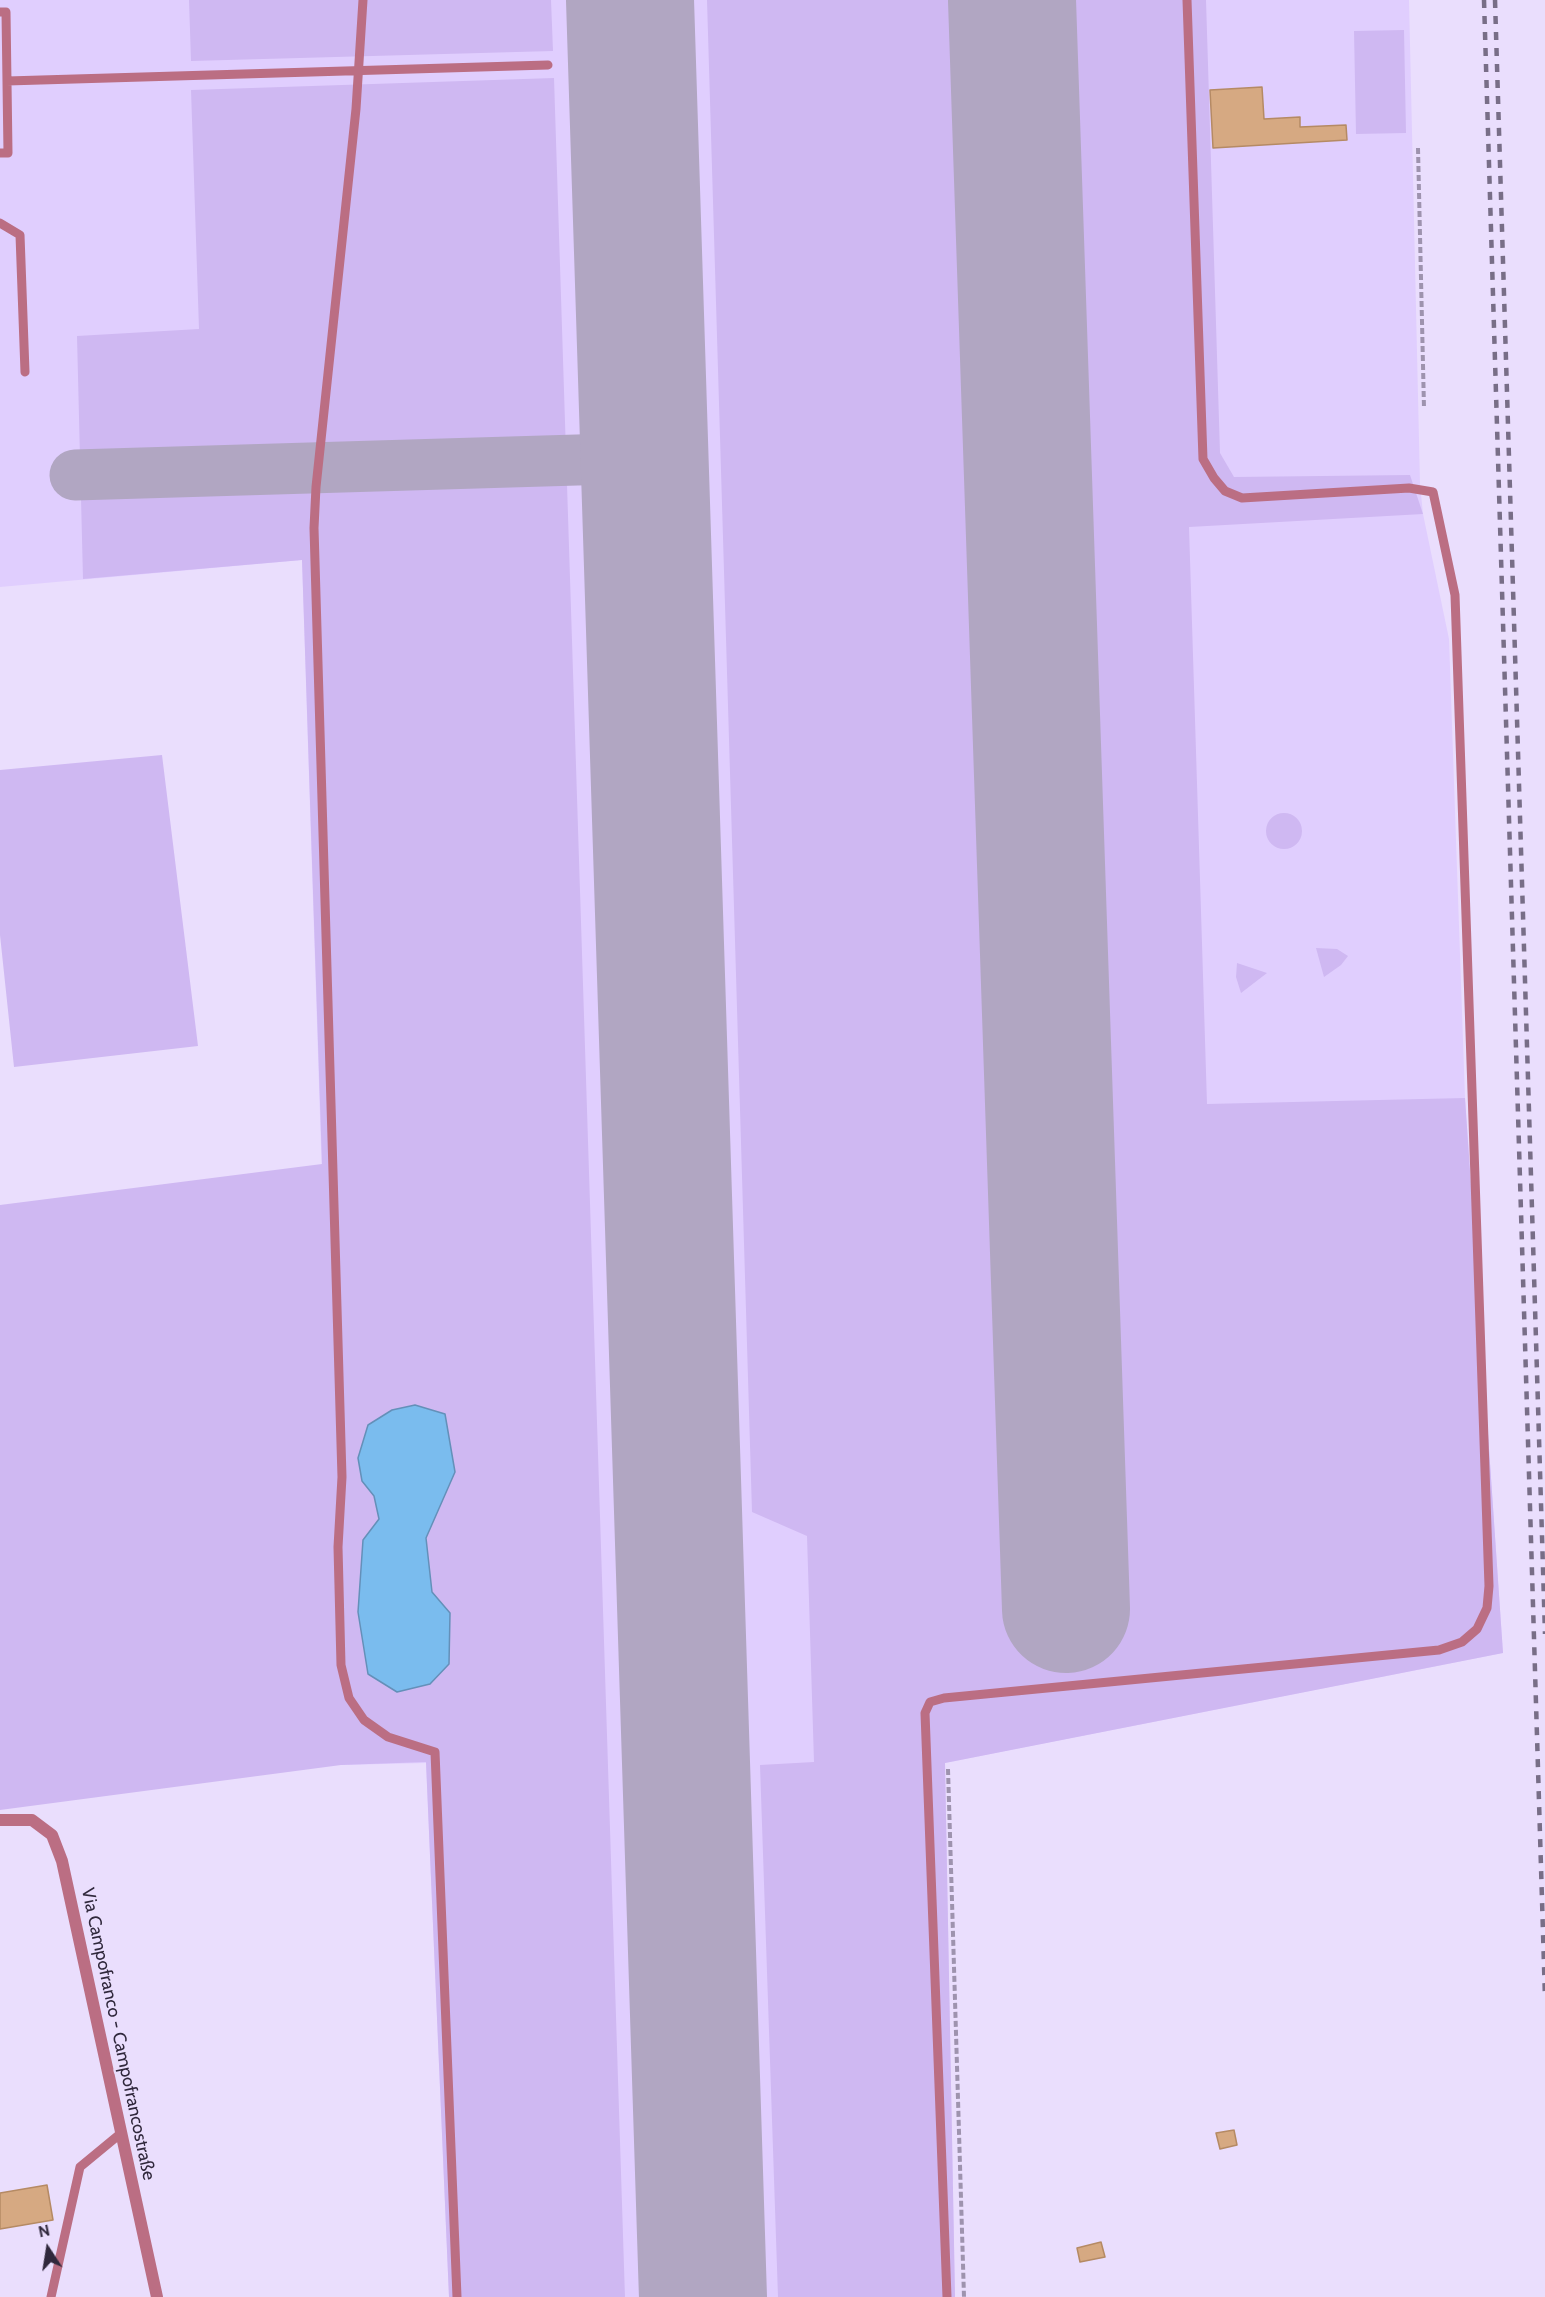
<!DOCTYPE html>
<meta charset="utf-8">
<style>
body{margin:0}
#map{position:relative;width:1545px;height:2297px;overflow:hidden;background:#eadefd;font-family:Cabin,sans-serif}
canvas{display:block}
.north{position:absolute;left:18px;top:2219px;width:60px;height:60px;-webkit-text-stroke:4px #eadefd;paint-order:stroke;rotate:348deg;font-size:16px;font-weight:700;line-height:24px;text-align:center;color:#30283c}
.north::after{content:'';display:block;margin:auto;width:21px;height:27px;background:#30283c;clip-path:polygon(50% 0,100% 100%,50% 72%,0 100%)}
</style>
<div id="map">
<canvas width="1545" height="2297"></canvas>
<div class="north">N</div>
</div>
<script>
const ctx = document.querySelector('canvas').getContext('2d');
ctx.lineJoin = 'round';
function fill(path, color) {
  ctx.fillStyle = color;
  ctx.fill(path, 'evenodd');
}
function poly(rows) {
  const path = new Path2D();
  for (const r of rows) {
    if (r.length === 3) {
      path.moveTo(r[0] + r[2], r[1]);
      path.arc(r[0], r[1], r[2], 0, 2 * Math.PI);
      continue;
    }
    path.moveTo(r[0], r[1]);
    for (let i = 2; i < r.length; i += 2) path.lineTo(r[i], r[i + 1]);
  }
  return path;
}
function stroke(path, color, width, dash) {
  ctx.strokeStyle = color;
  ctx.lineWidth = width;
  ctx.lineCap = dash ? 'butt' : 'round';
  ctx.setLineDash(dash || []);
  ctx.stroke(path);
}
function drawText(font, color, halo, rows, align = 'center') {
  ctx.font = font + ' Cabin,sans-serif';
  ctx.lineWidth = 4.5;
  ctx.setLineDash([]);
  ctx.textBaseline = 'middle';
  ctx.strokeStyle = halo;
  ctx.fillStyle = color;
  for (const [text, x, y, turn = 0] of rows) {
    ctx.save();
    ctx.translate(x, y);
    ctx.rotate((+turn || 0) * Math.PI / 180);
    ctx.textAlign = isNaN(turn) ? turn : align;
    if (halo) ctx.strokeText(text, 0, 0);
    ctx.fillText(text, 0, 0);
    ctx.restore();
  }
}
const built = poly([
 [0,0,1409,0,1420,484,1423,514,1449,639,1465,1098,1503,1653,945,1763,955,2297,449,2297,426,1763,341,1765,302,560,0,587]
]);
const green = poly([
 [189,0,551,0,553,51,191,61],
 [707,0,1206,0,1220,453,1234,477,1410,475,1423,514,1189,527,1207,1104,1465,1098,1503,1653,945,1763,955,2297,778,2297,760,1765,814,1762,807,1536,752,1512],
 [1404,30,1406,133,1356,134,1354,31],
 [554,78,625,2297,449,2297,426,1762,341,1765,0,1810,0,1205,322,1164,302,560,83,579,77,336,199,329,191,90],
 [162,755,198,1046,14,1067,0,935,0,770],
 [1284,831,18],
 [1316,948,1337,949,1348,956,1341,965,1324,977],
 [1237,963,1267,973,1241,993,1236,977]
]);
const water = poly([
 [415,1405,445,1414,455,1472,426,1538,432,1592,450,1613,449,1664,430,1684,397,1692,368,1674,358,1612,363,1540,379,1519,374,1496,362,1481,358,1458,368,1425,392,1410,415,1405]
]);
const taxiway = poly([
 [75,475,644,458]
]);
const runway = poly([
 [630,0,703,2297],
 [1012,0,1066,1609]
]);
const building = poly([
 [1262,87,1264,119,1300,117,1300,127,1346,125,1347,140,1213,148,1210,90,1262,87],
 [1234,2130,1237,2145,1220,2149,1216,2133,1234,2130],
 [47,2185,53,2220,0,2229,0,2193,47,2185],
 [1101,2242,1105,2257,1080,2262,1077,2248,1101,2242]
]);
const path = poly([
 [1418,148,1424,408],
 [948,1769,964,2297]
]);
const service = poly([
 [363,0,356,109,316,487,314,528,342,1477,338,1547,341,1665,349,1698,364,1720,388,1737,435,1752,457,2297],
 [0,12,6,12,8,153,0,153],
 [7,81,548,65],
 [0,223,20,235,25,372],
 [51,2297,80,2167,120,2134],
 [947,2297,925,1713,930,1702,944,1698,1439,1650,1462,1642,1477,1629,1487,1608,1489,1586,1455,595,1433,492,1409,488,1242,498,1225,491,1214,478,1203,459,1187,0]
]);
const minor = poly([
 [0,1820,32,1820,52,1835,62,1861,157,2297]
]);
const rail = poly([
 [1484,0,1545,1998],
 [1495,0,1545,1634]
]);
const streetNames = [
 ["Via Campofranco - Campofrancostraße",118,2034,78]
];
fill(built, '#e0cefe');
fill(green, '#cfb8f2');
fill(water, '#7abcee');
stroke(water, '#6490b9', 1.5);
stroke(taxiway, '#b1a6c2', 51);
stroke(runway, '#b1a6c2', 128);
fill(building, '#d6a982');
stroke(building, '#b58a64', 1.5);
stroke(path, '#9e93ae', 4, [6, 3]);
stroke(service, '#bb6e83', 9);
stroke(minor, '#bb6e83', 12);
stroke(rail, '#786e87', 4.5, [8, 8]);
drawText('18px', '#30283c', '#eadefd', streetNames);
</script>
